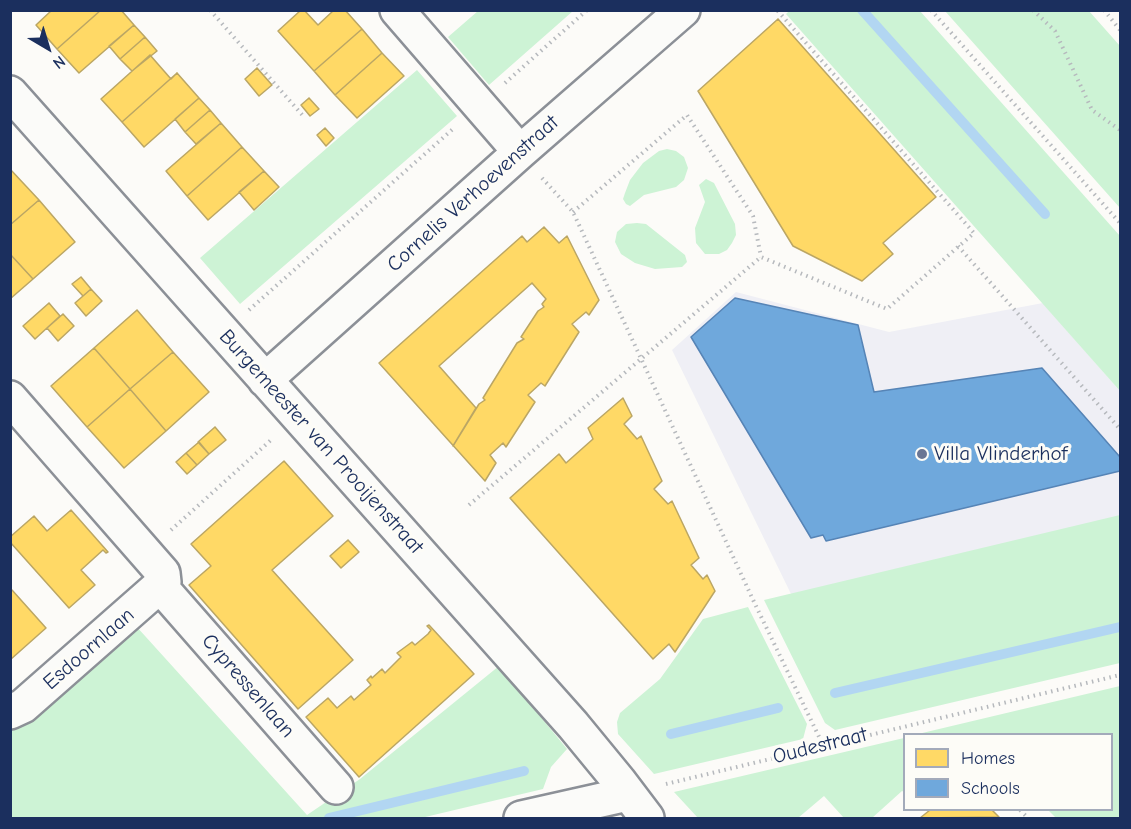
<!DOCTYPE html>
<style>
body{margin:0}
#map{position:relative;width:1131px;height:829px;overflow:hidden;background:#fcfbf8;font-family:"Comic Neue",sans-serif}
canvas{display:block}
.frame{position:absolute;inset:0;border:12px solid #1b2f5e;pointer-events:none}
.legend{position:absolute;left:903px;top:733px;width:210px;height:78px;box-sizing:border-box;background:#fdfcf7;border:2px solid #a3aaba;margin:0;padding:8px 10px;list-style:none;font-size:18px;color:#1b2f5e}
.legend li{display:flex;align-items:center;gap:12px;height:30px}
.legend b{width:30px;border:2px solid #a3aaba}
.north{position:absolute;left:18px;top:18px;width:60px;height:60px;-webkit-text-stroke:4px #fdfcf7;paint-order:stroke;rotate:142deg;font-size:16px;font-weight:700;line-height:24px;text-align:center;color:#1b2f5e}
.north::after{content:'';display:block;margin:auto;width:21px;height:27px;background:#1b2f5e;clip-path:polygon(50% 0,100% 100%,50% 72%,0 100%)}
</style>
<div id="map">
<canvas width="1131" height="829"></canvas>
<div class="frame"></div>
<ul class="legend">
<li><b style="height:16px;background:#ffd966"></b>Homes</li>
<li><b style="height:16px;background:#6fa8dc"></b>Schools</li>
</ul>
<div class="north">N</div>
</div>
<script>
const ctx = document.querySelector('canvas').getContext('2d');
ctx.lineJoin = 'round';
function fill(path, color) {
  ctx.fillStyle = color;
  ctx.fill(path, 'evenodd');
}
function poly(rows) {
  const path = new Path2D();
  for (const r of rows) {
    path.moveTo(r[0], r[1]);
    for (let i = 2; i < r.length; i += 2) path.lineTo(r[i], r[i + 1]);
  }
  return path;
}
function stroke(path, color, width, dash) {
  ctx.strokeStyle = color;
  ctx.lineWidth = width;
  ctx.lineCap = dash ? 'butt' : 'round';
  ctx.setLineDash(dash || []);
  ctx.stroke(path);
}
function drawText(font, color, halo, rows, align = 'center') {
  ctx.font = font + ' "Comic Neue",sans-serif';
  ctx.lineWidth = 6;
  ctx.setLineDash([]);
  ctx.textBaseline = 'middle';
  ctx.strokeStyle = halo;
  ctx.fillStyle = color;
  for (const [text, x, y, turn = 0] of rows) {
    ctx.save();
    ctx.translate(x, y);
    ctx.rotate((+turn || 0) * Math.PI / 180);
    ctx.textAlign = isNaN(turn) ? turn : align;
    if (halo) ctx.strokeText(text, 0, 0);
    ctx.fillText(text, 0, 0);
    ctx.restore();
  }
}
const built = poly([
 [736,292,889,332,1043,303,1120,391,1120,518,792,596,672,350]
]);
const green = poly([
 [478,11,478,10,573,11,489,85,448,37],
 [789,11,920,11,1120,236,1120,391,786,14],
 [945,11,1089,11,1120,46,1120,208],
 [417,70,457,116,240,304,200,258],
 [667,149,676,151,684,157,688,168,684,180,676,187,644,195,630,206,626,204,623,199,625,193,630,180,643,163,659,151],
 [706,179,714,183,735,224,736,235,732,243,727,250,719,254,705,254,696,243,695,228,705,202,699,185],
 [637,223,646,224,685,255,687,262,682,267,655,269,635,263,621,254,615,242,617,232,626,224],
 [1120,515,1120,663,835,730,825,723,764,600],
 [748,607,807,724,803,739,654,774,618,734,617,722,620,713,660,679,703,619],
 [136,626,307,815,360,779,499,666,567,749,551,767,543,789,421,818,11,818,10,727,20,726],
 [1120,686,1120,818,1056,818,1048,810,1112,810,1112,734,918,734],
 [904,738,904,792,902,791,872,818,844,818,824,796,798,818,698,818,674,792]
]);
const homes = poly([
 [52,10,101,10,57,49,36,25,52,10],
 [101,10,121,10,134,25,79,73,57,49,101,10],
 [301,10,304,10,318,25,334,10,345,10,362,29,314,71,278,31,301,10],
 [778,19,936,197,883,243,893,254,862,281,793,246,698,91,778,19],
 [134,25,145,37,120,59,109,46,134,25],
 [362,29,382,53,335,95,314,71,362,29],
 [145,37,157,51,132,71,120,59,145,37],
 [382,53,404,76,357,118,335,95,382,53],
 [150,55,171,79,177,73,122,122,101,99,150,55],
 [257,68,272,85,259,96,245,79,257,68],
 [177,73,199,98,144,147,122,122,177,73],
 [199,98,210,110,185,132,175,119,199,98],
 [309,98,319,109,310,116,301,105,309,98],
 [210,110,221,123,196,144,185,132,210,110],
 [221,123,242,147,187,196,166,171,221,123],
 [325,128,334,138,326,146,317,135,325,128],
 [242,147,264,171,208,220,187,196,242,147],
 [10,169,39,200,10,225,10,169],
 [264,171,279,187,254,210,239,192,264,171],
 [39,200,75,242,33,279,10,254,10,225,39,200],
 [544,227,559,243,567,236,599,300,589,315,586,312,572,324,579,332,545,386,541,383,528,395,535,402,506,447,503,443,490,455,496,463,485,481,379,363,522,236,527,242,544,227],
 [532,283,546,299,542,304,544,307,538,311,521,337,524,339,517,343,483,398,485,400,479,404,453,446,476,408,439,366,532,283],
 [10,254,33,279,10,299,10,254],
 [81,277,91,289,83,296,72,284,81,277],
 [91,289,102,301,86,316,75,303,91,289],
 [49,303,60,316,35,339,23,326,49,303],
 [137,310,173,352,130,389,94,348,137,310],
 [63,314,74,326,58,341,47,328,63,314],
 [94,348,130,389,87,427,51,386,94,348],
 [173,352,209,392,166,431,130,389,173,352],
 [130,389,166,431,124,468,87,427,130,389],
 [623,398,632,416,624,424,637,439,641,436,662,481,654,489,668,504,672,501,699,558,691,565,703,579,707,575,715,591,675,652,669,644,653,659,510,498,559,454,566,463,593,439,588,428,623,398],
 [215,427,226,440,209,454,198,442,215,427],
 [199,442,209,454,197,465,186,453,199,442],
 [186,453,197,465,187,474,176,462,186,453],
 [284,461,333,516,272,570,353,660,298,709,189,585,211,566,191,544,284,461],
 [71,510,108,552,106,553,103,550,81,570,95,585,69,608,10,542,10,537,34,516,47,531,71,510],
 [348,540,359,552,341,568,330,556,348,540],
 [12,590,46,628,10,660,10,591,12,590],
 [429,625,474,674,359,777,306,717,328,698,337,708,351,696,354,700,371,685,367,680,371,676,372,678,382,669,385,673,401,657,397,653,412,642,415,645,428,634,431,630,427,626,429,625],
 [930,810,992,810,999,817,920,818,930,810]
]);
const schools = poly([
 [735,298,858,325,874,392,1042,368,1120,457,1120,471,826,541,823,535,811,538,691,337,735,298]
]);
const stream = poly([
 [862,10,1045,214],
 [835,693,1120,627],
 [671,734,778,708],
 [329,818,524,771]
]);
const path = poly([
 [210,10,304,117],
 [931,10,1120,223],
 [1033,10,1055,31,1092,110,1120,130],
 [1104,10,1120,30],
 [505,83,587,10],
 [542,178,573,212,755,604,823,745],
 [573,212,687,115,753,216,761,257],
 [958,246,1120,429],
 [249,310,454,128],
 [469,505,761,257,887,309,974,233,777,10],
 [171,530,272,439],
 [666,784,1120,675],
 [1020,810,1028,818]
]);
const minor = poly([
 [397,10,520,152],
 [10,93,573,725,619,781,647,818],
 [265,380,520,152,683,10],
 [10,398,163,573,164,582,23,706,10,712],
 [160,586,336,787],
 [521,818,628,794]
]);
const markers = [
 [922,454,6,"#6a7694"]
];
const streetNames = [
 ["Cornelis Verhoevenstraat",473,194,-42],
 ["Burgemeester van Prooijenstraat",321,442,48],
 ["Esdoornlaan",89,649,-41],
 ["Cypressenlaan",248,686,49],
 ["Oudestraat",820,746,-14]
];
const poiNames = [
 ["Villa Vlinderhof",934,454]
];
fill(built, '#efeff5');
fill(green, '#cdf3d5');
fill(homes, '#ffd966');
stroke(homes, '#bba664', 1.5);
fill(schools, '#6fa8dc');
stroke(schools, '#5684b6', 1.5);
stroke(stream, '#b2d6f2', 10);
stroke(minor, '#8c9097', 38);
stroke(path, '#b6b9bd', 4, [1.5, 4.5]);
stroke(minor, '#fbfbf9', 33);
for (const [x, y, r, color] of markers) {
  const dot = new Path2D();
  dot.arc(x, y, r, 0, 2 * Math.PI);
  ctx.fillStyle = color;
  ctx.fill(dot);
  stroke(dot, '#fdfcf7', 2);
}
drawText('21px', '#1b2f5e', '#fdfcf7', streetNames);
drawText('21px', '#1b2f5e', '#fdfcf7', poiNames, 'left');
</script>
